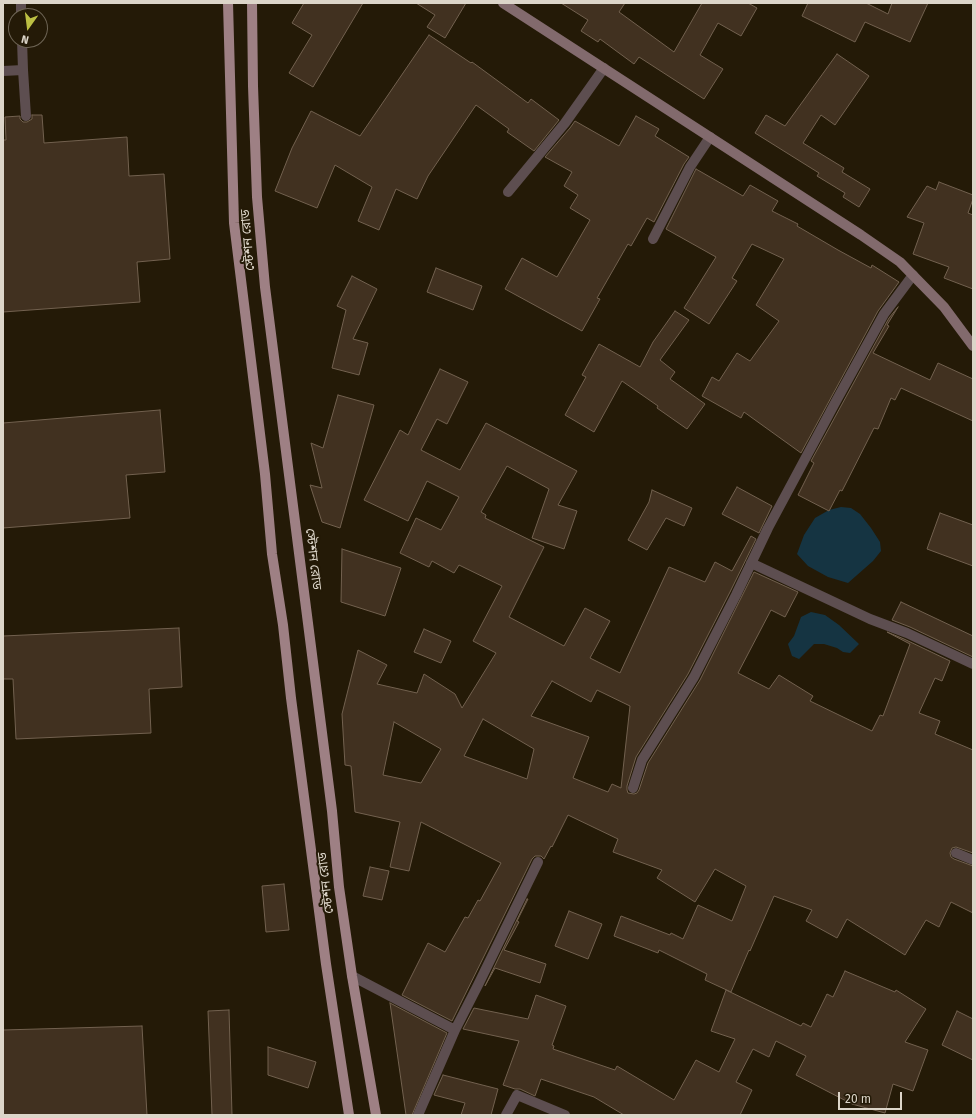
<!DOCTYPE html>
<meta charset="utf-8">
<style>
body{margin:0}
#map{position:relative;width:976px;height:1118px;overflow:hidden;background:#241a07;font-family:"Fira Sans",sans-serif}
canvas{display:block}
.frame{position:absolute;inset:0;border:4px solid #dcd5c9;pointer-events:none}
.north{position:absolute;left:8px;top:8px;width:40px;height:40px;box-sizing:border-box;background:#241a07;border:1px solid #6e6555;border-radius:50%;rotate:194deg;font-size:11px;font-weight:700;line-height:16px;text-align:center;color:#dcd5c9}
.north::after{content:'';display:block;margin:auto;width:14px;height:18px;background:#bcbf43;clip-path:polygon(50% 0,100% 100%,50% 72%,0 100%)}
.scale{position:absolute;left:838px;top:1092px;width:64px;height:18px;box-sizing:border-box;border:2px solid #dcd5c9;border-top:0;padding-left:5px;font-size:12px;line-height:14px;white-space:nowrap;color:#dcd5c9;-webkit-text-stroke:3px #241a07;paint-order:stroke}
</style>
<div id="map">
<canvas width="976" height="1118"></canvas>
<div class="frame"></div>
<div class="north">N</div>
<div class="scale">20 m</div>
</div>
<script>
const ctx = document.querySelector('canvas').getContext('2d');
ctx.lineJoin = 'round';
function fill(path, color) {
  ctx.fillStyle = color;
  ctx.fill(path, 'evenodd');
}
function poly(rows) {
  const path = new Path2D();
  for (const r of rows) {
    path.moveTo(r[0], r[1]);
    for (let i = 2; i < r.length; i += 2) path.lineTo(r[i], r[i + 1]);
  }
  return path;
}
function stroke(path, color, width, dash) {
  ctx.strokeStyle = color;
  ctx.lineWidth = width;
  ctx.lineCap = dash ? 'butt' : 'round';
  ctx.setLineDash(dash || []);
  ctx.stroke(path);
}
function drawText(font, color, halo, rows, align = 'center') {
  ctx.font = font + ' "Fira Sans","Noto Sans Bengali",sans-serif';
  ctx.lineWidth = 4;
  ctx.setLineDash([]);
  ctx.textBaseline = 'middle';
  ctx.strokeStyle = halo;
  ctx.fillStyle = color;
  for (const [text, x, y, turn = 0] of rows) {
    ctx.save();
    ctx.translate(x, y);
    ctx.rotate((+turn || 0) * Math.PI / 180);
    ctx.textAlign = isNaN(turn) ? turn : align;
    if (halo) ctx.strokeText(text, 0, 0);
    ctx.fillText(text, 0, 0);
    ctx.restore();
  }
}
const water = poly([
 [841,507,851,508,860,514,871,528,880,542,881,551,873,561,848,583,828,577,808,566,797,554,804,535,815,518,829,510],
 [811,612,825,615,839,625,859,644,850,653,843,652,837,648,824,644,814,644,799,659,792,656,788,644,794,636,801,617]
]);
const building = poly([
 [304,3,363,3,313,87,289,73,312,35,292,23,304,3],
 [416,3,466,3,445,38,427,27,435,15,416,3],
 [561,3,625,3,619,12,674,52,702,3,748,3,757,8,741,36,718,23,700,55,723,69,704,99,639,57,634,64,600,39,598,42,581,31,588,20,561,3],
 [808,3,866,3,888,14,892,3,928,3,910,42,865,22,855,42,802,16,808,3],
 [429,35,471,63,472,62,528,103,531,99,559,120,534,151,507,132,509,129,476,105,428,176,417,199,396,189,379,230,358,221,372,187,335,165,317,208,275,191,292,148,311,111,360,136,429,35],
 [837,54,869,76,835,125,821,115,803,143,844,168,842,172,870,189,859,207,843,197,845,193,817,176,819,173,755,133,766,115,785,126,837,54],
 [32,115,42,115,44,143,127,137,129,176,164,174,170,259,137,262,140,302,3,312,3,140,6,140,5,117,20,116,20,119,23,122,27,122,32,119,32,115],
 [636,116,659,129,655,136,689,157,684,164,654,222,647,218,631,246,628,244,597,298,600,299,582,331,505,289,522,258,557,277,590,220,570,208,578,195,564,186,572,172,545,157,570,128,575,121,619,146,636,116],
 [696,169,743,196,750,185,778,201,772,211,798,224,797,226,838,250,871,268,872,265,899,282,878,311,801,453,744,412,741,418,702,396,712,377,719,381,737,353,750,361,779,321,756,305,784,259,752,244,732,278,737,281,709,324,684,308,716,257,666,229,696,169],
 [939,182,973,195,973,199,968,213,973,215,973,289,944,278,949,267,913,254,924,223,907,217,927,186,936,190,939,182],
 [436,268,482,286,473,310,427,292,436,268],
 [352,276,377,289,353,339,368,343,359,375,332,368,346,310,337,306,352,276],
 [898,307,887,325,889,326,873,353,930,380,938,363,973,379,973,421,901,388,895,400,891,398,878,429,874,428,842,491,840,490,829,511,798,495,814,463,811,461,889,318,898,307],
 [675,311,689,320,660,360,675,372,670,379,705,404,687,429,657,408,658,406,622,381,594,432,565,415,586,377,582,375,599,344,640,367,653,342,675,311],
 [440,369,468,382,447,424,437,419,421,450,460,470,486,423,577,471,558,505,577,511,564,549,532,538,549,489,507,466,481,512,486,515,485,518,544,547,509,617,564,646,585,608,610,621,590,658,620,673,669,567,705,582,715,562,732,571,751,536,756,539,730,592,688,674,636,757,627,786,627,790,628,793,634,794,637,793,639,790,648,763,700,680,754,572,798,592,785,617,771,610,738,673,769,689,779,675,813,696,810,701,872,731,880,715,883,716,910,644,887,632,904,639,950,661,942,681,935,678,919,713,940,721,935,734,973,750,973,853,956,847,952,848,950,853,951,857,954,859,973,866,973,913,951,902,939,927,926,920,905,955,847,919,837,938,806,921,812,910,774,896,750,951,749,950,731,992,705,980,707,974,659,950,658,953,614,936,621,916,670,935,671,933,683,939,698,905,732,921,746,886,715,869,695,902,657,878,662,870,613,852,618,839,568,815,552,847,551,846,544,859,541,856,535,856,532,859,452,1021,402,995,428,943,445,952,465,917,468,918,478,900,480,901,501,863,421,822,409,871,390,867,400,822,355,812,351,766,345,765,342,714,358,650,387,665,377,684,417,693,424,674,455,694,462,708,496,653,473,641,502,586,459,565,454,573,432,561,429,567,400,553,416,518,441,530,459,497,427,481,408,521,364,500,400,430,408,435,440,369],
 [552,681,591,702,597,690,630,706,621,788,612,784,608,792,573,778,589,737,531,716,552,681],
 [483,719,534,749,527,779,464,756,483,719],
 [394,722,441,749,421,783,383,775,394,722],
 [338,395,374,405,340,528,322,522,310,485,322,488,311,443,323,448,338,395],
 [160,410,165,472,126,475,130,518,3,528,3,423,160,410],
 [737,487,772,506,759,533,722,514,737,487],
 [652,490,692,508,684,526,666,518,647,550,628,540,649,502,652,490],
 [940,513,973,525,973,566,927,549,940,513],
 [342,549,401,568,385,616,341,602,342,549],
 [901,602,973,636,973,657,910,627,892,620,901,602],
 [179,628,182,687,149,689,151,733,16,739,13,679,3,679,3,636,179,628],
 [424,629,451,641,441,663,414,652,424,629],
 [370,867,389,871,382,900,363,896,370,867],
 [284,884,289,930,266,932,262,886,284,884],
 [527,899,528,899,517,921,519,922,504,950,546,964,540,983,495,968,485,986,527,899],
 [569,911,602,924,588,959,555,946,569,911],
 [845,971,895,992,896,990,926,1009,905,1042,928,1050,913,1091,893,1084,885,1113,852,1104,796,1075,806,1056,776,1041,769,1057,753,1049,736,1082,752,1090,740,1115,624,1115,594,1097,541,1079,535,1096,520,1089,515,1089,503,1085,519,1041,463,1029,474,1008,528,1019,536,995,566,1006,552,1045,554,1046,553,1049,615,1070,617,1066,674,1100,696,1060,719,1072,735,1039,711,1031,726,990,801,1026,803,1023,811,1027,827,994,833,997,845,971],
 [390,1003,447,1033,412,1115,406,1115,390,1003],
 [229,1010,232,1115,212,1115,208,1011,229,1010],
 [957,1011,973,1019,973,1060,942,1045,957,1011],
 [142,1026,147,1115,3,1115,3,1030,142,1026],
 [268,1047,316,1062,308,1088,268,1075,268,1047],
 [443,1075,498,1089,491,1115,461,1115,465,1103,434,1095,443,1075]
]);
const minor = poly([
 [21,3,21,16],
 [22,40,23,70],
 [3,71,23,70,26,116],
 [508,192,565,123,604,68],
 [653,239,690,167,710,137],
 [751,563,870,619,907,633,973,664],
 [633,788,642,760,694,677,736,595,768,528,835,403,884,314,913,275],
 [956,853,973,860],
 [352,976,455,1030],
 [418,1115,455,1030,478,985,538,862],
 [506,1115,517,1095,565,1115]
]);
const secondary = poly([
 [503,3,861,235,900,262,944,307,973,346]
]);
const primary = poly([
 [228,3,234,223,265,474,272,554,283,625,291,698,326,964,349,1115],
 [252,3,253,86,257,197,265,287,332,811,339,887,352,976,376,1115]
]);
const streetNames = [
 ["স্টেশন রোড",248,240,-95],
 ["স্টেশন রোড",313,559,83],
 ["স্টেশন রোড",326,883,-97]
];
fill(water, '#153442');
fill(building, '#413120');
stroke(building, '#72614f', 1);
stroke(minor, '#5d4e50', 10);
stroke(secondary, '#826a6d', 10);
stroke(primary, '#9e8084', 10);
drawText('13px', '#dcd5c9', '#241a07', streetNames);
</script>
